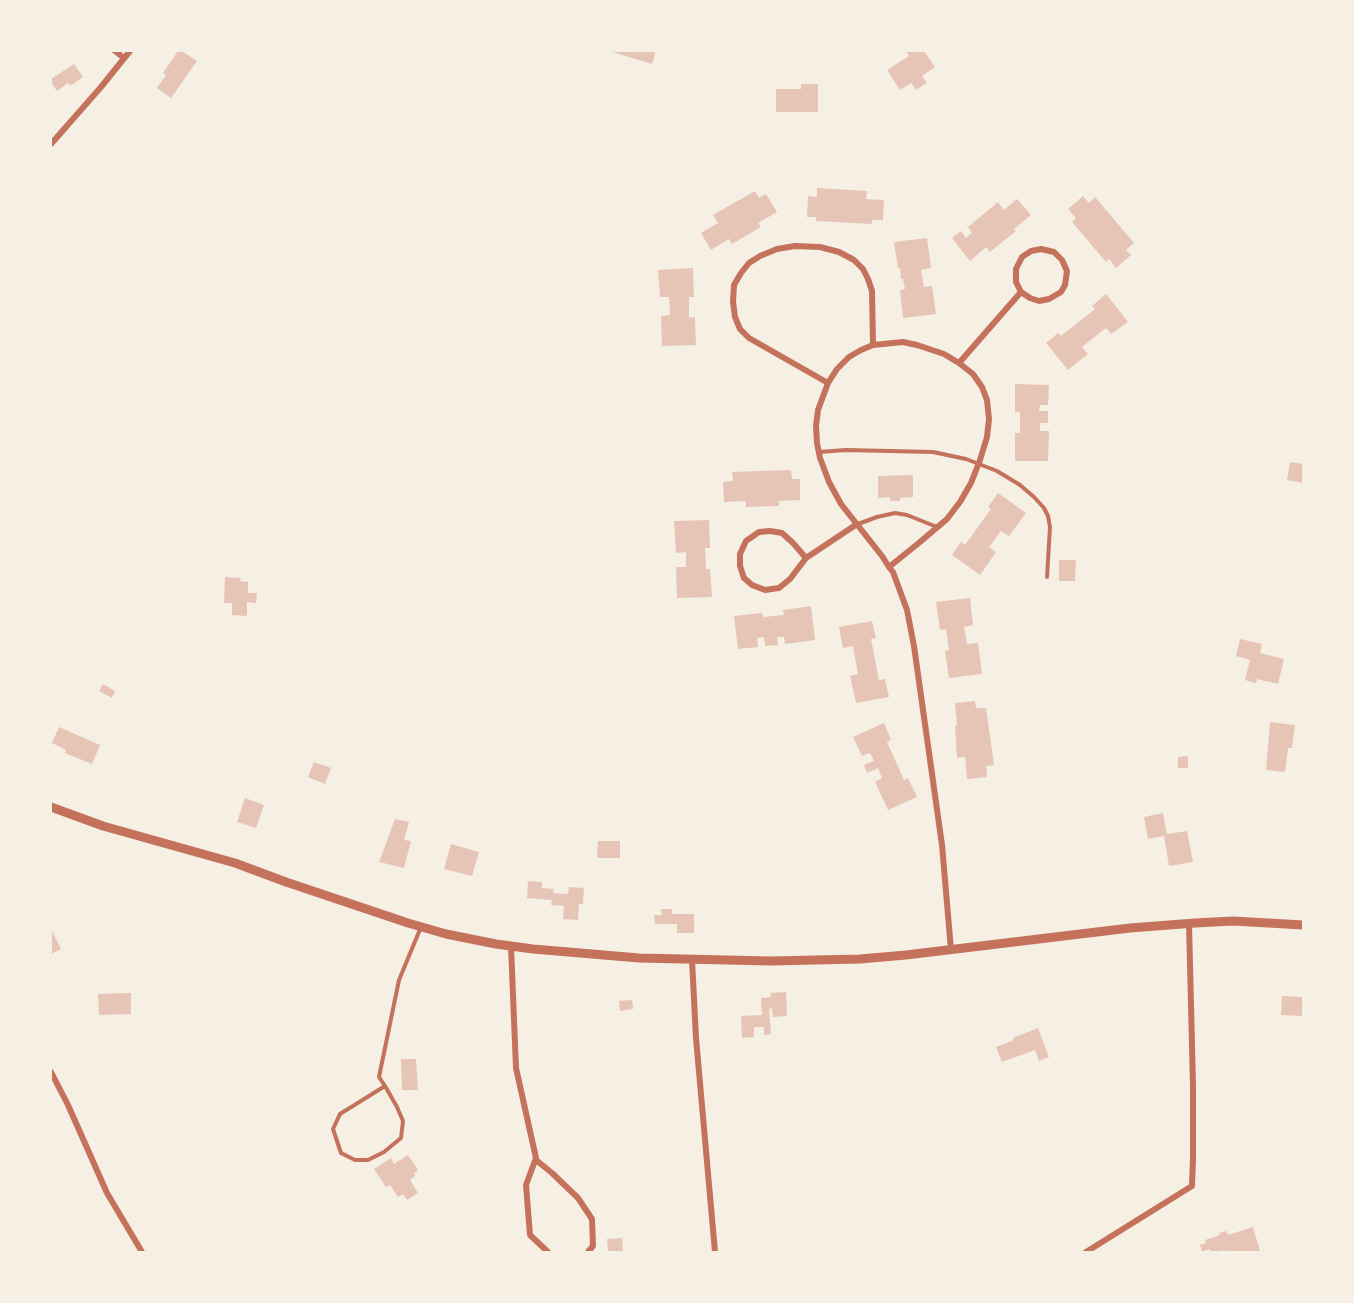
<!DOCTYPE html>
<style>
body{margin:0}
#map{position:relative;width:1354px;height:1303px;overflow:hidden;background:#f6efe4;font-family:"Space Grotesk",sans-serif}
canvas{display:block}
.frame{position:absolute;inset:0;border:52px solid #f6efe4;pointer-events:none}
</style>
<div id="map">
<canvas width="1354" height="1303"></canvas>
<div class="frame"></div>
</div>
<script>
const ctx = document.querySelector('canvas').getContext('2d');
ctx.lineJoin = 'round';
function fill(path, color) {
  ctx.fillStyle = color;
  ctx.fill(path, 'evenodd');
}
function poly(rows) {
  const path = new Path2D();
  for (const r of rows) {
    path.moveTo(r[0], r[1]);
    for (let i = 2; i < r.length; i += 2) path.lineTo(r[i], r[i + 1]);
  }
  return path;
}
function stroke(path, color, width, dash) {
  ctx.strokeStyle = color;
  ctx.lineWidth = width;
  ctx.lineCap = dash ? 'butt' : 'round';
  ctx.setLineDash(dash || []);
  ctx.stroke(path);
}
const building = poly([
 [178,51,182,51,197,61,171,98,157,88,166,75,163,73],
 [609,51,656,51,652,64],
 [908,51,924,51,935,67,922,76,927,83,916,90,911,83,900,90,887,70,909,56,907,52],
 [74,64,83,77,70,86,68,83,57,91,51,83,51,79],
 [801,84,818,84,818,112,776,112,776,89,801,89],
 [817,188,867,191,866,199,884,200,883,220,872,220,872,224,816,221,816,217,807,217,808,196,817,197],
 [755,191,759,198,766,194,777,212,758,223,761,227,732,244,729,239,711,250,701,233,718,223,713,215],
 [1083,196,1089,203,1095,197,1134,243,1126,250,1131,255,1116,268,1109,259,1106,262,1072,222,1076,218,1068,209],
 [1017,199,1031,215,1014,229,1016,231,990,252,986,247,970,261,952,238,961,231,966,238,972,233,968,227,998,202,1004,210],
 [927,238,931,268,921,270,924,287,932,286,936,314,903,318,900,290,905,289,903,279,901,279,900,268,898,268,894,242],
 [693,268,694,297,689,297,689,318,695,317,696,345,662,346,661,316,670,315,669,297,660,297,658,270],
 [1106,294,1128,322,1111,334,1106,328,1082,347,1088,354,1068,370,1046,343,1058,333,1061,336,1095,309,1092,306],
 [1015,384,1049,385,1048,405,1040,405,1039,411,1048,411,1048,423,1040,423,1040,431,1049,431,1048,461,1015,461,1015,433,1020,433,1020,412,1015,412],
 [1290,462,1303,464,1303,483,1287,480],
 [791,470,792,479,800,479,800,500,779,501,779,506,746,507,746,501,724,502,723,482,733,481,732,472],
 [913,475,913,497,900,498,900,501,890,501,890,497,878,498,878,476],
 [998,493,1026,513,1009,536,1001,531,989,547,996,552,980,575,952,555,961,542,965,545,991,509,988,507],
 [709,520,710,548,705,548,706,569,710,569,712,597,677,598,676,567,686,567,686,552,676,553,674,521],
 [1059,560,1076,560,1075,581,1059,581],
 [225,577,241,578,240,581,248,582,248,593,257,593,256,603,247,602,247,616,232,615,232,603,224,603],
 [970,598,973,625,964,627,967,644,978,643,982,674,949,678,945,651,949,650,946,629,940,630,936,602],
 [811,606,815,640,785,644,784,637,777,637,778,645,765,646,764,637,757,638,758,647,738,649,734,616,762,613,763,617,784,615,783,610],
 [872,621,876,638,871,639,879,680,885,679,889,697,856,703,850,676,858,674,853,646,843,648,839,627],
 [1240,639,1262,644,1260,653,1284,659,1278,684,1257,679,1256,683,1245,680,1250,660,1236,656],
 [103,684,115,691,112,698,99,691],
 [975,701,976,708,986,708,994,765,986,766,987,777,967,779,965,757,957,758,955,726,957,725,955,703],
 [1270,722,1295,725,1292,748,1288,748,1285,772,1266,770],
 [884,723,891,740,887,742,904,780,908,778,917,797,888,810,875,782,882,778,878,768,867,773,864,765,874,761,870,753,862,756,853,737],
 [59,727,100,745,92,764,65,753,66,750,52,743],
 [1188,756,1188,768,1178,768,1178,757],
 [314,762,331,768,325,784,308,777],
 [245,798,264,805,256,828,237,822],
 [1163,813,1167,834,1187,831,1193,862,1169,866,1164,836,1148,839,1144,817],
 [395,819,409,822,404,840,411,841,404,868,379,862],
 [598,841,620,841,620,858,597,858],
 [451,844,479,852,472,876,444,869],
 [528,881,542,882,542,888,554,889,553,893,568,894,569,887,584,888,583,904,579,904,578,920,563,919,564,906,551,905,552,900,527,898],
 [661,909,672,909,672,914,694,914,694,933,677,933,677,924,655,924,654,915,662,915],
 [51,929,61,949,51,954],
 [786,992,787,1016,773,1017,772,1008,769,1009,771,1034,764,1035,764,1027,754,1027,754,1037,742,1038,741,1016,762,1015,761,998,771,997,770,993],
 [131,993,131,1014,99,1015,98,994],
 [1282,996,1303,997,1303,1016,1281,1015],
 [632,1000,633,1009,620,1011,619,1001],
 [1038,1028,1049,1057,1039,1061,1035,1050,1002,1062,996,1047,1014,1040,1013,1038],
 [401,1059,416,1059,418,1090,402,1090],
 [408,1155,418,1170,414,1173,415,1176,410,1180,418,1193,407,1200,403,1194,398,1197,390,1185,386,1187,374,1169,391,1158,394,1164],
 [1253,1227,1260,1251,1257,1252,1225,1252,1224,1250,1219,1252,1210,1252,1209,1249,1202,1252,1200,1245,1206,1243,1205,1240,1220,1235,1219,1233,1226,1231,1228,1235],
 [622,1238,623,1252,608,1252,607,1239]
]);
const service = poly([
 [819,452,846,450,933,452,966,459,997,471,1020,485,1034,497,1044,508,1048,516,1050,527,1047,577],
 [858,524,877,517,895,513,907,515,937,527],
 [385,1086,340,1114,333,1129,341,1153,355,1160,368,1160,384,1152,401,1138,403,1121,397,1107,385,1086,379,1077,399,980,421,927]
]);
const minor = poly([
 [115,51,124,58],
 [51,144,101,87,130,51],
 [959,363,1021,292,1030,298,1039,301,1049,299,1061,292,1065,285,1067,271,1062,260,1054,252,1041,249,1031,251,1022,257,1016,269,1016,282,1021,292],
 [828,383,749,338,740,329,735,317,733,302,734,285,741,273,749,263,760,256,777,249,795,246,820,247,839,252,854,260,863,269,868,279,872,291,873,345],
 [806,558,790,579,779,588,765,590,752,585,744,578,740,566,740,554,746,541,759,532,770,531,782,533,793,543,806,558,857,524],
 [889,567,920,542,947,519,960,502,971,483,980,460,987,437,989,419,987,400,982,387,973,374,959,363,944,354,917,345,903,342,873,345,861,350,849,357,837,369,828,383,818,410,816,426,817,443,820,458,829,482,841,504,882,556,889,567,893,572,907,610,914,646,942,845,951,950],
 [511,946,516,1068,536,1158,526,1185,530,1235,548,1252],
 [692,960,696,1038,715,1252],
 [51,1072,68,1105,107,1193,142,1252],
 [536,1160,552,1173,578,1198,592,1219,593,1246,588,1252],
 [1086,1252,1192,1186,1193,1158,1193,1086,1189,923]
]);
const tertiary = poly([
 [51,807,103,826,235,863,286,882,408,923,446,934,496,944,533,949,639,958,771,961,860,959,906,955,1130,928,1195,923,1233,921,1303,925]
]);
fill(building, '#e6c5b7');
stroke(service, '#c5725c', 4);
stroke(minor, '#c5725c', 6);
stroke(tertiary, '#c5725c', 9);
</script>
